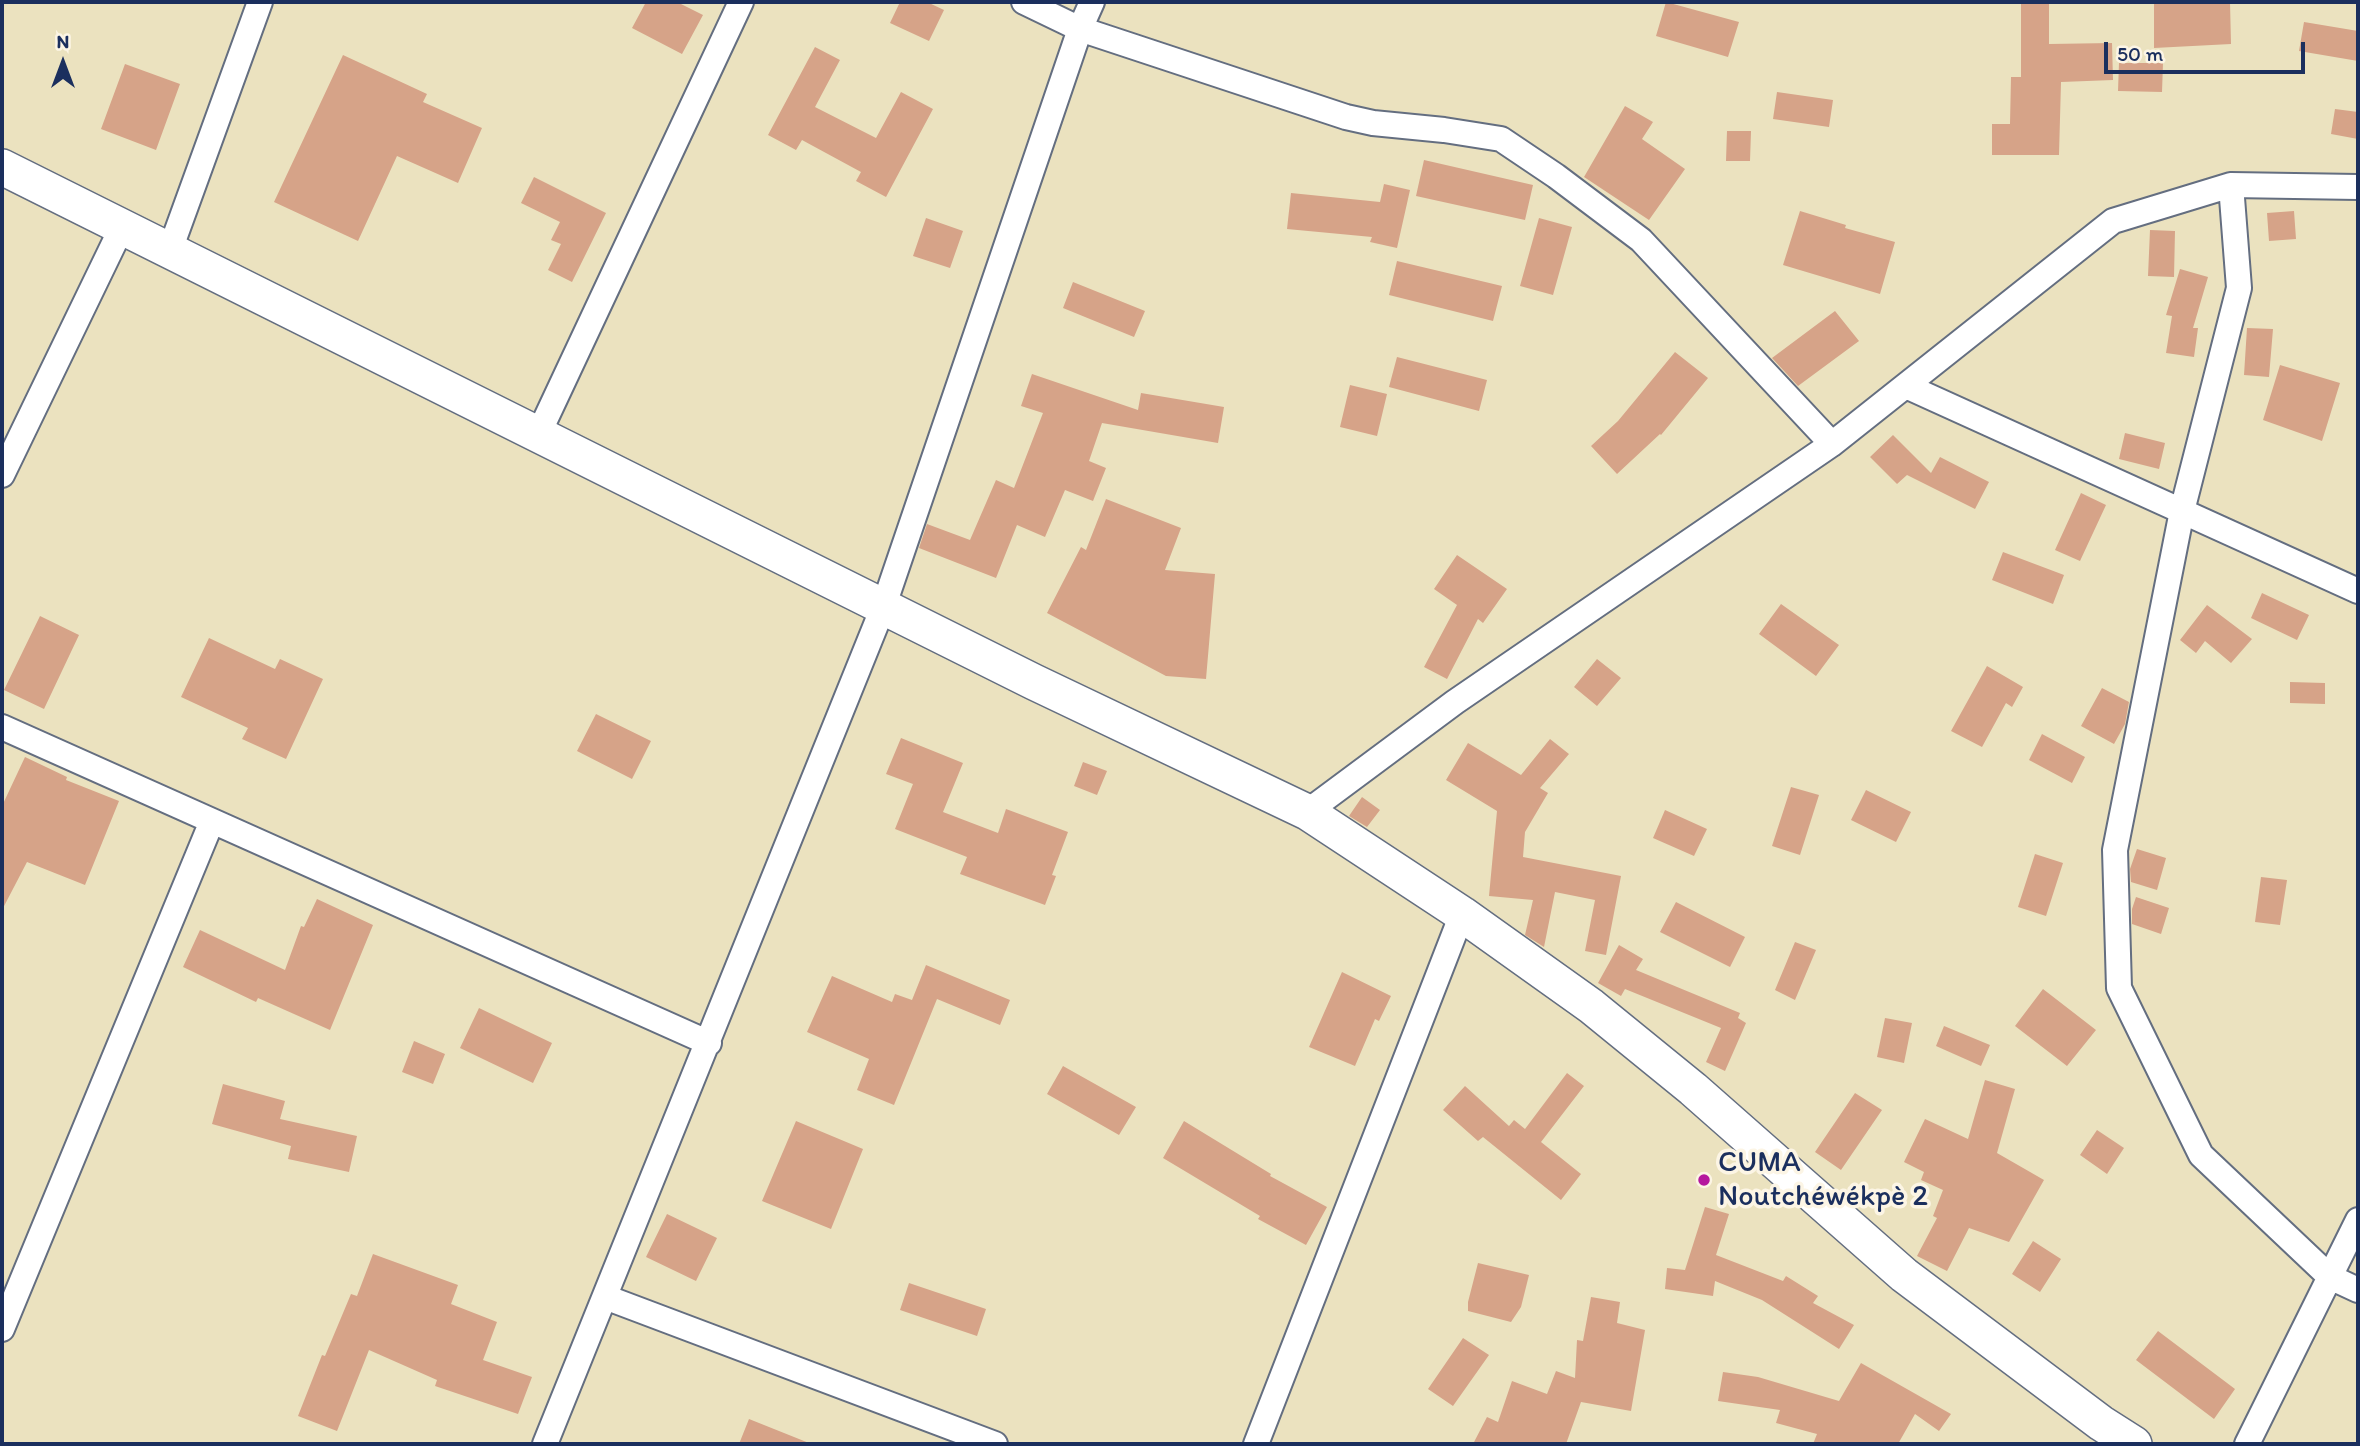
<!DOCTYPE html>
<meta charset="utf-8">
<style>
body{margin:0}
#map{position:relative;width:2360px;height:1446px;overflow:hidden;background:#ebe2bf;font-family:Itim,sans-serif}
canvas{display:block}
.frame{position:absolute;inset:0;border:4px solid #1b2f5e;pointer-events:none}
.north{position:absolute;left:28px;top:28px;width:70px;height:70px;-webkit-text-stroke:5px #fcf5e5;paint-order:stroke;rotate:0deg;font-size:19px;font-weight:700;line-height:28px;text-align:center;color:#1b2f5e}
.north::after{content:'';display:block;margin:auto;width:24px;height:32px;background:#1b2f5e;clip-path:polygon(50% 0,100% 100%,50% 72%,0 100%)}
.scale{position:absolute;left:2104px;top:42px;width:201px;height:32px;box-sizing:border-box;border:4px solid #1b2f5e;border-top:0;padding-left:9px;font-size:21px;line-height:24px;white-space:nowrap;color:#1b2f5e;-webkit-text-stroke:5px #fcf5e5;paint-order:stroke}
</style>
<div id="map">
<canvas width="2360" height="1446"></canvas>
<div class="frame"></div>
<div class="north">N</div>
<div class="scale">50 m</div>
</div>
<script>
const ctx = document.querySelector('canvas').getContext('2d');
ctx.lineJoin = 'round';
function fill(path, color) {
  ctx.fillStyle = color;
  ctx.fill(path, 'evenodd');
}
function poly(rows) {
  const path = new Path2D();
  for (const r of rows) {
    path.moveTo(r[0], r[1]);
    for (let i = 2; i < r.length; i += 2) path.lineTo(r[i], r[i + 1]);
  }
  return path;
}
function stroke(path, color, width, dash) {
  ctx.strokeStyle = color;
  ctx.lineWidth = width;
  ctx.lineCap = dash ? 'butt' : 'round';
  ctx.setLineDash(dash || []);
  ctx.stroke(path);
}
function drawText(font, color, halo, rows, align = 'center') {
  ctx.font = font + ' Itim,sans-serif';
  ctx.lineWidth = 7;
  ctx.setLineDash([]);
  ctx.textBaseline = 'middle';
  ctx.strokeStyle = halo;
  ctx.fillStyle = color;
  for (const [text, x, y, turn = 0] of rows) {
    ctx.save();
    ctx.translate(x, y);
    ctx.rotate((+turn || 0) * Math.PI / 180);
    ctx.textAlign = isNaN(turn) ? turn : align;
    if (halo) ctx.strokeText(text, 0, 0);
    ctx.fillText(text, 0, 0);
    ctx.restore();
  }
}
const building = poly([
 [646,2,677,2,703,15,682,54,632,28],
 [900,2,927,2,944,10,929,41,890,23],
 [1666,2,1739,22,1728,57,1656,36],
 [2021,2,2049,2,2049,44,2112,43,2113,80,2061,82,2059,155,1992,155,1992,124,2010,124,2011,77,2021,77],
 [2154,2,2230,2,2231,44,2154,48],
 [2304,22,2358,31,2358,61,2299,51],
 [815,47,840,60,815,107,876,138,901,92,933,109,886,197,856,181,861,172,802,140,796,150,768,135],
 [343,55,427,94,423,102,482,128,458,183,397,156,358,241,274,202],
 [2119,63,2163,63,2162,92,2118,91],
 [125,64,180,84,156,150,101,129],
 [1777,92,1833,100,1829,127,1773,119],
 [1625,106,1653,122,1642,139,1685,169,1649,220,1584,177],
 [2335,109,2358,112,2358,139,2331,134],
 [1727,131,1751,131,1750,161,1726,161],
 [1424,160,1533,185,1525,220,1416,196],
 [534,177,606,213,572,282,548,270,561,244,551,240,560,222,521,203],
 [1384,184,1410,190,1397,248,1370,242,1372,237,1287,229,1291,193,1380,202],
 [1800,211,1846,225,1845,228,1895,242,1880,294,1783,265],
 [2294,211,2296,239,2269,241,2267,213],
 [926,218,963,231,950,268,913,256],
 [1539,218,1572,227,1553,295,1520,286],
 [2150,230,2175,231,2174,277,2148,276],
 [1397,261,1502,286,1493,321,1389,295],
 [2180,269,2208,277,2193,328,2198,328,2194,357,2166,353,2172,316,2166,315],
 [1073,282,1145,311,1134,337,1063,308],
 [1835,311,1859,341,1798,386,1772,358],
 [2247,328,2273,329,2269,377,2244,375],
 [1675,352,1708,378,1661,435,1660,434,1617,474,1591,446,1618,421],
 [1397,357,1487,380,1479,411,1389,387],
 [2280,365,2340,383,2322,441,2263,420],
 [1032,374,1138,410,1141,393,1224,407,1218,443,1102,423,1089,461,1106,468,1093,501,1065,490,1045,537,1017,525,996,578,919,548,927,524,970,540,996,480,1014,488,1043,413,1021,406],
 [1350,385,1387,394,1377,436,1340,427],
 [2125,433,2165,443,2159,469,2119,459],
 [1893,435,1931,473,1940,457,1989,482,1975,509,1907,475,1897,484,1870,457],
 [2081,493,2106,505,2080,561,2055,550],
 [1106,499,1181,528,1165,570,1215,574,1206,679,1166,676,1047,613,1081,547,1086,550],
 [2003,552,2064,575,2053,604,1992,580],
 [1457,555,1507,589,1483,623,1478,619,1447,679,1424,667,1457,605,1434,589],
 [2262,593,2309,615,2297,640,2251,618],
 [1781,604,1839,645,1816,676,1759,634],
 [2207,605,2252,639,2231,663,2205,641,2196,653,2180,640],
 [40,616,79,635,44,709,4,690],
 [209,638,275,669,280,659,323,679,286,759,242,739,248,728,181,697],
 [1597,659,1621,678,1597,706,1574,687],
 [1987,666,2023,687,2012,707,2006,703,1982,747,1951,731],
 [2290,682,2325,683,2325,704,2290,703],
 [2102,688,2129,702,2125,724,2114,744,2081,726],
 [596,714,651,741,632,779,577,751],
 [2042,734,2085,757,2072,783,2029,760],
 [901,738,963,763,943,812,998,833,1006,809,1068,832,1052,875,1056,876,1045,905,960,874,967,857,895,829,913,784,886,774],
 [1550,739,1569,754,1540,788,1548,793,1525,832,1523,857,1621,876,1606,955,1585,951,1595,900,1555,892,1544,947,1525,935,1533,900,1489,896,1497,811,1446,780,1468,743,1521,775],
 [25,757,67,777,66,780,119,801,85,885,27,862,2,910,2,806],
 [1083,762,1107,771,1097,795,1074,786],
 [1791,787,1819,795,1800,855,1772,846],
 [1866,790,1911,812,1896,842,1851,820],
 [1362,797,1380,810,1367,827,1349,816],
 [1665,810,1707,829,1694,856,1653,838],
 [2137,849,2166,858,2157,890,2131,882,2130,869],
 [2035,854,2063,863,2046,916,2018,907],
 [2261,877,2287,880,2280,925,2255,922],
 [2136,897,2169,908,2161,934,2132,924,2132,909],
 [317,899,373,925,330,1030,258,998,256,1002,183,967,200,930,285,970,301,926,304,927],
 [1676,902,1745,937,1730,967,1660,932],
 [1795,942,1816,950,1795,1000,1775,990],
 [1619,945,1643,959,1636,970,1740,1013,1738,1018,1746,1023,1725,1071,1706,1062,1721,1028,1625,989,1621,996,1598,983],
 [926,965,1010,1000,1000,1025,937,999,894,1105,857,1090,869,1059,807,1032,832,976,892,1002,895,994,912,1000],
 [1342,972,1391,996,1379,1021,1375,1019,1355,1066,1309,1047],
 [2043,989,2096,1030,2067,1066,2015,1026],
 [479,1008,552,1043,533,1083,460,1048],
 [1885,1018,1912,1023,1904,1063,1877,1057],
 [1944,1026,1990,1045,1981,1066,1936,1046],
 [414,1041,445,1054,433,1084,402,1072],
 [1063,1066,1136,1107,1119,1135,1047,1094],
 [1567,1073,1584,1086,1541,1142,1581,1174,1561,1200,1483,1137,1478,1141,1443,1110,1465,1086,1509,1126,1514,1120,1525,1129],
 [1985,1080,2015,1089,1997,1153,2044,1180,2009,1242,1969,1228,1947,1271,1917,1256,1937,1218,1933,1216,1943,1190,1921,1180,1924,1172,1904,1162,1925,1119,1968,1139],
 [223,1084,285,1101,280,1119,357,1136,349,1172,288,1159,291,1146,212,1124],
 [1855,1093,1882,1110,1841,1170,1815,1152],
 [796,1121,863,1149,831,1229,762,1201],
 [1184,1121,1271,1174,1270,1176,1327,1207,1306,1245,1258,1219,1260,1216,1163,1158],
 [2097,1130,2124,1148,2107,1174,2080,1155],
 [1705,1207,1729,1214,1716,1255,1783,1281,1786,1276,1818,1296,1813,1303,1854,1325,1839,1349,1762,1300,1715,1281,1713,1296,1665,1289,1667,1268,1685,1270],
 [667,1214,717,1238,696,1281,646,1257],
 [2033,1241,2061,1259,2040,1292,2012,1274],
 [373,1254,458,1285,451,1304,497,1322,483,1360,532,1377,518,1414,435,1386,437,1380,369,1350,337,1431,298,1416,322,1355,325,1356,351,1294,357,1296],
 [1478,1263,1529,1275,1521,1307,1511,1322,1468,1311,1468,1302],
 [909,1283,986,1309,977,1336,900,1310],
 [1591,1297,1620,1302,1617,1323,1645,1330,1631,1411,1581,1402,1566,1444,1473,1444,1487,1417,1498,1422,1512,1381,1547,1394,1556,1371,1575,1378,1577,1340,1583,1341],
 [2158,1331,2235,1389,2214,1419,2136,1360],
 [1463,1338,1489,1355,1453,1406,1428,1389],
 [1861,1363,1951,1414,1939,1431,1915,1414,1898,1444,1813,1444,1817,1434,1776,1423,1780,1410,1718,1401,1723,1372,1758,1377,1839,1401],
 [749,1419,809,1443,808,1444,739,1444]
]);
const minor = poly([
 [1024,2,1080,29,1346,117,1373,123,1444,130,1501,139,1556,176,1641,240,1832,444],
 [2231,185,2239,288,2182,511,2115,850,2119,988,2201,1155,2330,1277,2358,1290],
 [170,250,260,2],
 [1906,386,2358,591],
 [539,433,741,2],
 [2,475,122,227],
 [2,727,709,1043],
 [1307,812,1455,702,1832,444,2113,221,2231,185,2358,187],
 [605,1297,995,1444],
 [2,1329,212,821],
 [545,1444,884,605,1080,29,1092,2],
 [1256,1444,1462,914],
 [2247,1444,2358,1220]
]);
const secondary = poly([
 [2,167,1034,682,1307,812,1462,914,1591,1006,1693,1089,1904,1275,2101,1423,2134,1444]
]);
const markers = [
 [1704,1180,7,"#b5179e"]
];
const poiNames = [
 ["CUMA",1718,1163],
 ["Noutchéwékpè 2",1718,1197]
];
fill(building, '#d6a388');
stroke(minor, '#646e80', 28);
stroke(secondary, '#646e80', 38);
stroke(minor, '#fff', 24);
stroke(secondary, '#fff', 35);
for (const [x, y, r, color] of markers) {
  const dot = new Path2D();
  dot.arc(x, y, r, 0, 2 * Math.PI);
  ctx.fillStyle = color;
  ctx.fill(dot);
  stroke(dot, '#fcf5e5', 2.5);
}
drawText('30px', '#1b2f5e', '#fcf5e5', poiNames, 'left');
</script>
